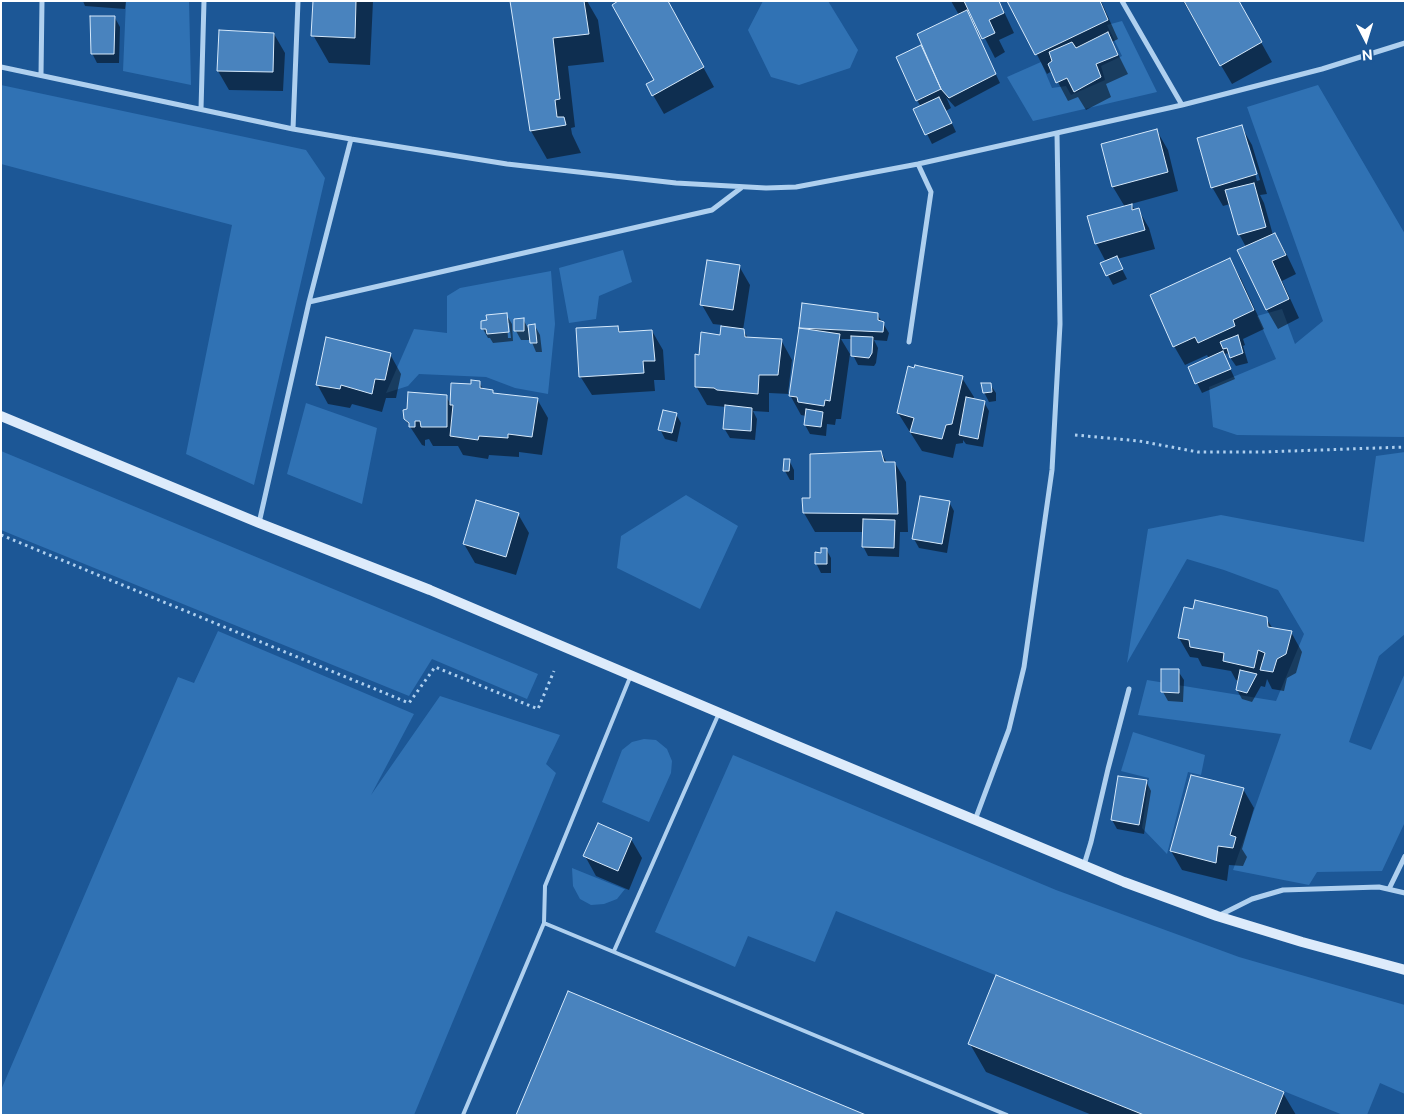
<!DOCTYPE html>
<style>
body{margin:0}
#map{position:relative;width:1406px;height:1116px;overflow:hidden;background:#1c5796;font-family:"Public Sans",sans-serif}
canvas{display:block}
.frame{position:absolute;inset:0;border:2px solid #fff;pointer-events:none}
.north{position:absolute;left:1341px;top:15px;width:50px;height:50px;-webkit-text-stroke:4px #1c5796;paint-order:stroke;rotate:175deg;font-size:14px;font-weight:700;line-height:20px;text-align:center;color:#fff}
.north::after{content:'';display:block;margin:auto;width:18px;height:22px;background:#fff;clip-path:polygon(50% 0,100% 100%,50% 72%,0 100%)}
</style>
<div id="map">
<canvas width="1406" height="1116"></canvas>
<div class="frame"></div>
<div class="north">N</div>
</div>
<script>
const ctx = document.querySelector('canvas').getContext('2d');
ctx.lineJoin = 'round';
function fill(path, color) {
  ctx.fillStyle = color;
  ctx.fill(path, 'evenodd');
}
function poly(rows) {
  const path = new Path2D();
  for (const r of rows) {
    path.moveTo(r[0], r[1]);
    for (let i = 2; i < r.length; i += 2) path.lineTo(r[i], r[i + 1]);
  }
  return path;
}
function stroke(path, color, width, dash) {
  ctx.strokeStyle = color;
  ctx.lineWidth = width;
  ctx.lineCap = dash ? 'butt' : 'round';
  ctx.setLineDash(dash || []);
  ctx.stroke(path);
}
const green = poly([
 [126,1,189,1,191,85,123,71],
 [763,1,828,1,858,50,850,68,799,85,771,77,748,30],
 [1122,21,1157,92,1033,121,1007,77,1041,62,1052,88,1066,86,1071,95,1105,80,1101,66,1122,56,1107,25],
 [1,85,306,150,325,178,254,485,186,454,232,225,1,164],
 [1318,85,1405,234,1405,437,1237,435,1213,427,1209,387,1276,359,1257,316,1282,309,1295,344,1323,321,1247,107],
 [623,250,632,282,599,296,596,319,569,323,559,268],
 [551,271,555,324,548,394,515,388,486,377,419,374,408,386,386,393,414,329,447,333,447,296,460,288],
 [306,403,377,428,362,504,287,474],
 [1,451,538,674,527,699,432,659,409,696,1,530],
 [1405,452,1405,634,1379,656,1349,742,1371,750,1405,673,1405,822,1382,871,1317,872,1309,885,1233,870,1281,734,1138,715,1147,680,1276,701,1304,634,1278,590,1224,570,1187,559,1127,663,1148,529,1221,515,1364,542,1376,456],
 [686,495,738,526,700,609,617,568,621,536],
 [218,631,414,714,371,795,440,696,560,735,546,764,556,773,414,1115,1,1115,1,1090,178,677,194,683],
 [1133,732,1205,755,1201,775,1188,772,1167,854,1142,828,1149,778,1121,771],
 [644,739,656,740,667,749,672,761,671,773,649,822,602,802,622,750,632,742],
 [733,755,1056,890,1239,957,1405,1005,1405,1094,1380,1083,1367,1115,1343,1115,836,911,815,962,748,936,735,967,655,932],
 [572,868,624,889,625,889,617,899,604,904,591,905,580,899,573,886]
]);
const shadow = poly([
 [83,1,126,1,125,9,85,6],
 [314,1,373,1,370,65,329,63,313,35],
 [512,1,587,1,598,20,604,62,568,66,575,127,571,128,572,134,581,153,547,159,531,131],
 [615,1,667,1,714,87,664,114,653,95,656,81],
 [951,1,999,1,1014,33,999,40,1005,52,995,58,970,9,966,12,1000,83,955,107,946,97,951,108,946,111,956,132,932,144,915,110,921,107,917,100,921,47,926,57,928,56,959,15],
 [1009,1,1101,1,1118,39,1112,42,1128,74,1106,84,1111,97,1086,110,1078,97,1068,101,1052,71,1047,74],
 [1183,1,1238,1,1272,62,1232,84],
 [115,18,120,27,119,63,97,63,92,53],
 [274,34,285,53,283,91,229,90,218,71],
 [1241,126,1252,145,1267,194,1260,195,1264,203,1273,235,1275,234,1286,253,1296,274,1282,281,1299,318,1278,329,1267,310,1246,247,1239,234,1230,204,1223,206,1212,187],
 [1247,145,1249,145,1260,180,1257,181],
 [1157,131,1168,150,1178,191,1131,204,1135,210,1138,209,1149,228,1155,249,1117,259,1127,279,1113,285,1102,264,1106,262,1096,243,1125,207,1113,187],
 [1230,260,1241,279,1264,329,1243,339,1245,345,1243,346,1248,363,1236,366,1227,353,1224,355,1235,379,1202,393,1189,367,1209,359,1207,355,1185,365,1174,346],
 [739,266,750,285,743,330,748,338,781,340,792,360,788,393,790,394,769,393,769,412,753,411,757,419,755,440,730,438,724,428,726,407,707,405,696,386,700,357,721,336,722,325,713,324,702,305],
 [803,304,877,314,889,333,887,341,874,340,878,348,876,363,874,366,858,365,853,355,852,339,841,339,850,354,841,419,836,419,835,425,827,424,826,436,810,434,805,425,806,416,801,415,790,395],
 [506,314,512,324,513,341,493,343,490,338,488,338,483,329],
 [507,323,509,323,511,338,508,338],
 [523,319,530,332,535,326,540,335,542,352,536,352,531,340,521,340,516,331],
 [618,327,621,333,652,331,663,350,665,380,654,380,655,391,592,395,580,376],
 [390,354,401,374,396,398,386,398,382,412,352,404,350,408,328,404,317,384],
 [962,378,974,397,973,399,984,402,989,411,983,447,966,444,963,440,963,443,956,444,953,458,922,451,898,413],
 [479,382,483,389,492,391,494,394,537,399,548,418,542,455,519,452,519,457,489,455,488,459,463,455,458,446,433,446,429,439,425,440,425,446,422,445,405,419,446,396,451,405,472,386],
 [990,384,996,393,996,401,989,402,984,392],
 [676,414,681,423,677,442,665,439,660,429],
 [881,452,887,463,895,463,906,482,908,532,900,532,899,557,868,556,863,546,864,532,815,532,804,513,812,499],
 [789,460,794,470,794,480,790,480,785,471],
 [949,502,954,511,947,553,919,548,914,539],
 [518,514,529,533,516,575,475,563,464,544],
 [826,549,831,558,831,573,821,573,816,563],
 [1266,618,1273,629,1291,632,1302,652,1296,673,1287,678,1284,691,1272,689,1267,679,1265,687,1261,686,1252,702,1242,699,1237,690,1239,681,1236,680,1231,671,1202,666,1198,658,1190,657,1179,638],
 [1178,671,1184,680,1183,702,1168,701,1163,692],
 [1146,781,1151,791,1144,834,1117,829,1112,820],
 [1243,789,1254,808,1242,849,1247,857,1243,866,1229,865,1227,881,1182,870,1171,851],
 [631,839,642,858,629,890,596,876,585,856],
 [970,1044,1283,1093,1296,1115,1092,1115,986,1072]
]);
const building = poly([
 [313,1,356,1,355,38,311,36,313,1],
 [510,1,584,1,589,34,553,38,560,99,555,100,557,117,564,117,566,125,530,131,510,1],
 [618,1,668,1,704,67,652,96,646,84,654,80,612,5,618,1],
 [964,1,999,1,1004,13,989,20,995,33,982,39,964,1],
 [1007,1,1100,1,1108,20,1035,55,1007,1],
 [1184,1,1239,1,1262,42,1220,66,1184,1],
 [967,10,996,74,949,98,941,89,917,34,967,10],
 [90,16,115,16,114,54,91,54,90,16],
 [219,30,274,33,273,72,217,71,219,30],
 [1108,32,1118,55,1096,64,1101,77,1074,92,1067,78,1056,83,1048,64,1052,61,1049,52,1072,42,1076,48,1108,32],
 [921,45,941,89,916,101,896,57,921,45],
 [939,97,952,123,925,135,913,109,939,97],
 [1242,125,1257,174,1211,188,1197,138,1242,125],
 [1157,129,1168,172,1112,187,1101,144,1157,129],
 [1254,183,1266,227,1238,235,1225,190,1254,183],
 [1132,204,1132,210,1139,208,1145,230,1095,244,1087,216,1132,204],
 [1275,233,1286,255,1272,261,1289,299,1266,310,1237,250,1275,233],
 [1117,256,1123,269,1106,276,1100,263,1117,256],
 [1230,258,1254,310,1233,320,1235,326,1198,343,1195,337,1173,347,1150,295,1230,258],
 [707,260,740,265,733,310,700,305,707,260],
 [802,303,878,313,878,320,884,322,883,332,799,328,802,303],
 [507,313,509,332,487,334,486,329,481,329,481,321,487,320,486,315,507,313],
 [524,318,524,331,514,331,514,319,524,318],
 [535,324,537,343,530,343,528,325,535,324],
 [618,326,619,332,652,330,655,361,643,361,644,373,579,377,576,328,618,326],
 [721,326,744,329,745,337,782,339,778,375,759,375,758,394,717,390,714,388,695,387,695,354,699,355,701,332,720,335,721,326],
 [799,328,840,334,830,401,825,400,824,406,798,402,797,397,789,396,799,328],
 [1238,335,1243,353,1230,358,1227,348,1223,349,1220,342,1238,335],
 [851,336,873,337,872,353,869,358,851,356,851,336],
 [326,337,391,353,385,380,375,379,372,394,341,385,340,389,316,385,326,337],
 [1223,351,1231,369,1195,384,1188,367,1223,351],
 [915,365,963,376,952,424,946,425,942,439,910,432,914,418,897,413,908,366,914,368,915,365],
 [471,380,480,381,480,388,493,390,493,393,538,398,532,437,508,434,508,438,479,436,478,440,450,436,453,405,450,405,451,383,471,384,471,380],
 [981,383,991,383,992,392,983,393,981,383],
 [408,392,447,395,447,427,421,427,420,421,415,421,415,427,409,427,409,423,404,419,403,410,407,409,408,392],
 [966,397,985,401,978,439,959,435,966,397],
 [725,405,752,408,751,431,723,429,725,405],
 [806,409,823,412,821,427,804,425,806,409],
 [663,410,677,413,672,433,658,430,663,410],
 [881,451,884,462,895,462,898,514,803,513,802,498,810,498,810,454,881,451],
 [784,459,790,459,789,471,783,471,784,459],
 [920,496,950,501,942,544,912,539,920,496],
 [476,500,519,513,506,557,463,544,476,500],
 [863,519,895,520,894,548,862,547,863,519],
 [821,548,827,548,827,564,815,564,815,552,821,553,821,548],
 [1195,600,1267,617,1268,627,1292,631,1286,654,1277,659,1273,672,1260,670,1265,653,1258,650,1254,668,1223,661,1224,653,1190,647,1189,640,1178,638,1184,607,1193,609,1195,600],
 [1161,669,1179,669,1179,693,1161,692,1161,669],
 [1240,670,1257,674,1247,693,1236,690,1240,670],
 [1191,775,1244,788,1230,835,1236,837,1233,848,1218,846,1216,863,1170,851,1191,775],
 [1118,776,1147,780,1139,825,1111,820,1118,776],
 [598,823,632,838,618,871,583,856,598,823],
 [996,975,1284,1092,1275,1115,1144,1115,968,1044,996,975],
 [568,991,866,1115,516,1115,568,991]
]);
const path = poly([
 [1075,435,1139,441,1198,452,1263,452,1405,447],
 [1,535,409,703,435,667,538,709,554,671]
]);
const lane = poly([
 [544,923,1007,1115],
 [614,951,719,713],
 [463,1115,544,923,545,886,631,675]
]);
const street = poly([
 [1122,1,1182,105],
 [1,67,293,129,351,139,507,164,676,183,766,188,796,187,918,164,1182,105,1322,69,1405,43],
 [41,75,42,1],
 [201,109,204,1],
 [293,129,298,1],
 [309,302,712,210,741,188],
 [909,342,931,192,918,164],
 [259,523,309,302,351,139],
 [975,820,1009,729,1024,667,1052,470,1060,324,1057,133],
 [1084,865,1091,842,1108,769,1129,689],
 [1389,889,1405,856],
 [1220,915,1252,899,1283,890,1379,887,1405,893]
]);
const secondary = poly([
 [1,416,259,523,430,590,781,739,1124,882,1217,916,1302,942,1405,970]
]);
fill(green, '#3072b4');
fill(shadow, '#0007');
fill(building, '#4983be');
stroke(building, '#d6e9fb', 1);
stroke(path, '#afd0ef', 3, [2.5, 4]);
stroke(lane, '#afd0ef', 4);
stroke(street, '#afd0ef', 5);
stroke(secondary, '#ddebfb', 10);
</script>
